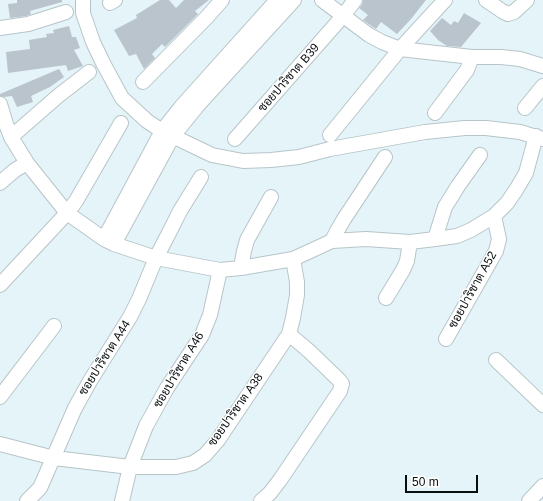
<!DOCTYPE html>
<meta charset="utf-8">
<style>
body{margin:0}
#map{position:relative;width:543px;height:501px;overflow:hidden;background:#e5f4f8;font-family:Helvetica,sans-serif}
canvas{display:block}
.scale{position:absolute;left:405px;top:475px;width:73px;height:18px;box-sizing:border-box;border:2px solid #090e0f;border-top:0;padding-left:5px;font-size:12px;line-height:14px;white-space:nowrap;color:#090e0f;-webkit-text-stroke:3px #fff;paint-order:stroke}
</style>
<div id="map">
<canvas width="543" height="501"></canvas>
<div class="scale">50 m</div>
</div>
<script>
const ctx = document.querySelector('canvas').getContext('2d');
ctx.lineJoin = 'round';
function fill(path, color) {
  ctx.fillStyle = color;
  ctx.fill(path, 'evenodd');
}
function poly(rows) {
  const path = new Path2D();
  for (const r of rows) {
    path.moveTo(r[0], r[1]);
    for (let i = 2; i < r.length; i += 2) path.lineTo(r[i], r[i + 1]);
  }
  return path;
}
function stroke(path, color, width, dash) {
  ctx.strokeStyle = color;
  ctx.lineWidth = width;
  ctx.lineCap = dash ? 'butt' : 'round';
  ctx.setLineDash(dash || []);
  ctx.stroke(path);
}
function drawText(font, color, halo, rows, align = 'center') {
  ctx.font = font + ' Helvetica,Sarabun,sans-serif';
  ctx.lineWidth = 3;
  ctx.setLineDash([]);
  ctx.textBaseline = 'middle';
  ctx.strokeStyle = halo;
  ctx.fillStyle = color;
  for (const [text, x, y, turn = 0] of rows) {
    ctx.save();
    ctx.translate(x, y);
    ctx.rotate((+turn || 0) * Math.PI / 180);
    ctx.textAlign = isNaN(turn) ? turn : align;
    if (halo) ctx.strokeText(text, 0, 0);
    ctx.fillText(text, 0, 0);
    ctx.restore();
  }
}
const building = poly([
 [17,0,62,0,62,2,30,11,31,14,26,16,10,18,8,4,17,3],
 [160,0,169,0,176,8,184,0,209,0,195,11,198,14,165,47,162,44,152,54,155,58,144,69,136,54,129,56,114,30,137,18,136,15],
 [363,0,426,0,411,19,397,34,381,22,376,29,363,20,368,15,359,8,362,5],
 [464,13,481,23,461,47,447,46,438,40,430,31,442,18,451,25,454,21,458,23],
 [69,26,72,37,76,37,80,48,74,50,83,66,68,71,66,65,8,73,6,52,30,49,29,40,47,37,46,34,54,33,53,30],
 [59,69,64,77,50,87,31,96,33,102,17,107,12,96,4,97,0,96,0,94]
]);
const minor = poly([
 [83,0,83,13,93,42,103,63,122,98,147,121,162,131,212,155,243,161,271,160,299,157,330,149,425,132,465,128,486,128,520,132,543,139],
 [322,0,369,35,382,42,400,49,472,57,501,57,520,59,543,66],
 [486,0,502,11,508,14,514,12,527,0],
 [110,3,115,0],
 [0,28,28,24,66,12],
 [143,82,207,17,222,0],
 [0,104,6,124,11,137,27,163,67,213,104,239,114,244,156,258,220,270,241,268,293,259,332,241,366,239,410,242,435,239,457,236,471,230,494,216,507,203,516,190,526,173,536,136],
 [525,108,543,86],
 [435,113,467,70,472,57],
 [330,135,400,49,445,0],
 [11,137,58,96,89,72],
 [235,139,343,16,355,0],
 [0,183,15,170,27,163],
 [104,239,162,131,181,107,277,0],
 [435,239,439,226,445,207,458,186,480,155],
 [332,241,337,231,344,219,385,157],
 [114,244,173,136,198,105,294,0],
 [241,268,244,251,247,240,271,197],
 [0,285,67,213,76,201,121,123],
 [386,298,403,270,407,261,410,242],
 [446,339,496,251,499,239,494,216],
 [496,360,543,405],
 [0,397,54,326],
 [0,444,54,458,130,467,176,467,193,463,205,455,218,440,289,334,293,318,297,295,297,282,293,259],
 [27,501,40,488,75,408,90,381,130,317,139,299,156,258,172,227,180,211,201,177],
 [122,501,130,467,146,426,167,388,202,335,210,315,220,270],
 [261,501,270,493,280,480,340,391,341,387,342,384,339,380,309,351,289,334],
 [529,501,543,486]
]);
const streetNames = [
 ["ซอยปาริชาต B39",289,78,-49],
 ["ซอยปาริชาต A52",473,290,-61],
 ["ซอยปาริชาต A44",105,358,-58],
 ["ซอยปาริชาต A46",179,370,-59],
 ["ซอยปาริชาต A38",236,410,-55]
];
fill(building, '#bac4cd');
stroke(minor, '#b7c5c9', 16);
stroke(minor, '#fff', 14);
drawText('12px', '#090e0f', '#fff', streetNames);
</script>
